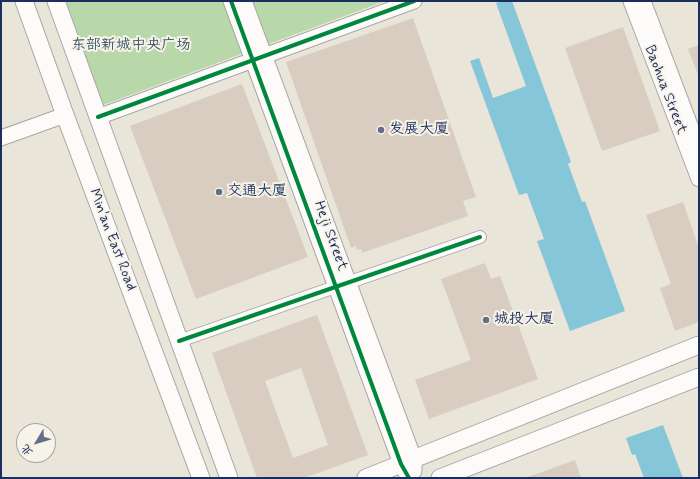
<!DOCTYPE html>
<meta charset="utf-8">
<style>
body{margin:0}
#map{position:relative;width:700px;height:479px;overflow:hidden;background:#eae5d9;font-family:Mynerve,"LXGW WenKai TC",sans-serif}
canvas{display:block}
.frame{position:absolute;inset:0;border:2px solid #1b2f5e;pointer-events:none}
.north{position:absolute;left:16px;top:423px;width:40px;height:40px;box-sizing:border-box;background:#f7f3e8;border:1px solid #9fa5b1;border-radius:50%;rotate:232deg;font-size:11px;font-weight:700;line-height:16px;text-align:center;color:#1b2f5e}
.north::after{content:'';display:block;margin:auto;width:14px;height:18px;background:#636f89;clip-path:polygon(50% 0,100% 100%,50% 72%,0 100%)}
</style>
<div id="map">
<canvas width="700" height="479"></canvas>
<div class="frame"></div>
<div class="north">北</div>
</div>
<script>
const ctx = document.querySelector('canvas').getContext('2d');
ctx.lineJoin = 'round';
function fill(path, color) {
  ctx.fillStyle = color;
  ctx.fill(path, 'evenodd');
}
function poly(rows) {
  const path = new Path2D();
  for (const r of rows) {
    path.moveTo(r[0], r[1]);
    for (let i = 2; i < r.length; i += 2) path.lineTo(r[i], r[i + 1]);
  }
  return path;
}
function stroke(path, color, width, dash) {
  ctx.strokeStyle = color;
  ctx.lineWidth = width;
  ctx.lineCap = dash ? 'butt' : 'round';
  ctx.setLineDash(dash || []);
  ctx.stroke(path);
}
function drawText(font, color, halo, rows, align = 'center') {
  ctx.font = font + ' Mynerve,"LXGW WenKai TC",sans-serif';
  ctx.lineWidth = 4;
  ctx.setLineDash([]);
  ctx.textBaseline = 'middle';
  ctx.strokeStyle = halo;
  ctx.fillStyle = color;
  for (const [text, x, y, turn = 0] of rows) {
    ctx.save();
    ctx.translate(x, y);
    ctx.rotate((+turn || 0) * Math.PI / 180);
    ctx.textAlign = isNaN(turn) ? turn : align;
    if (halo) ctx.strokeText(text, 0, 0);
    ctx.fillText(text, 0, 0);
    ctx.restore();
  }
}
const green = poly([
 [66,1,385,1,103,105]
]);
const water = poly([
 [503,1,512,1,571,162,568,164,582,202,585,201,625,311,570,331,537,241,544,239,527,193,519,195,470,61,479,58,493,98,526,86,496,3],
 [663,425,683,478,644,478,635,454,632,455,626,438]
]);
const building = poly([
 [413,18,476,197,463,201,468,216,362,253,361,249,357,250,356,246,351,248,286,62],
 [623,27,660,131,602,151,565,48],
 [699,45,699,77,688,49],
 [242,84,308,257,196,299,130,126],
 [683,202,699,248,699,322,675,331,660,288,671,284,646,215],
 [485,263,491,279,500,276,538,379,429,419,415,380,471,360,441,279],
 [317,315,368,455,304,478,257,478,212,353],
 [301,368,328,445,293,458,265,381],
 [575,460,581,478,525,478]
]);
const minor = poly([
 [179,341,480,237]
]);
const tertiary = poly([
 [231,1,401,464,409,478],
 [244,1,414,459,414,471],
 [631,1,699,179],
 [643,1,699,149],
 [98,117,414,1],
 [1,138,65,115]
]);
const secondary = poly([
 [24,1,65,115,201,478],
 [56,1,229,478],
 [366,478,699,345],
 [440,478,699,377]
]);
const cycleway = poly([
 [231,1,401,464,409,478],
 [98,117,414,1],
 [179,341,480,237]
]);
const markers = [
 [381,130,4,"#636f89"],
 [219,192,4,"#636f89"],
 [486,320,4,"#636f89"]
];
const parkNames = [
 ["东部新城中央广场",131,46]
];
const streetNames = [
 ["Baohua Street",665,90,69],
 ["Heji Street",330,236,70],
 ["Min'an East Road",112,240,69]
];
const poiNames = [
 ["发展大厦",389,130],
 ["交通大厦",227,192],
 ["城投大厦",494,320]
];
fill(green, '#b8d8aa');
fill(water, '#85c6d9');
fill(building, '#d9cdc2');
stroke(minor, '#a7a7a6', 14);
stroke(tertiary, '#a7a7a6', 17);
stroke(secondary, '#a7a7a6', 19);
stroke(minor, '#fcfbf9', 12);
stroke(tertiary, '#fcfbf9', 15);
stroke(secondary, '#fcfbf9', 17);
stroke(cycleway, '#00873e', 4);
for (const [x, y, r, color] of markers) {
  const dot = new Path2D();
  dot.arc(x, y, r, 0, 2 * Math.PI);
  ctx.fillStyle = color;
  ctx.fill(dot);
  stroke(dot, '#f7f3e8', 1.5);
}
drawText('15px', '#385768', '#f7f3e8', parkNames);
drawText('15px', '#1b2f5e', '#f7f3e8', streetNames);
drawText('15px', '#1b2f5e', '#f7f3e8', poiNames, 'left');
</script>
